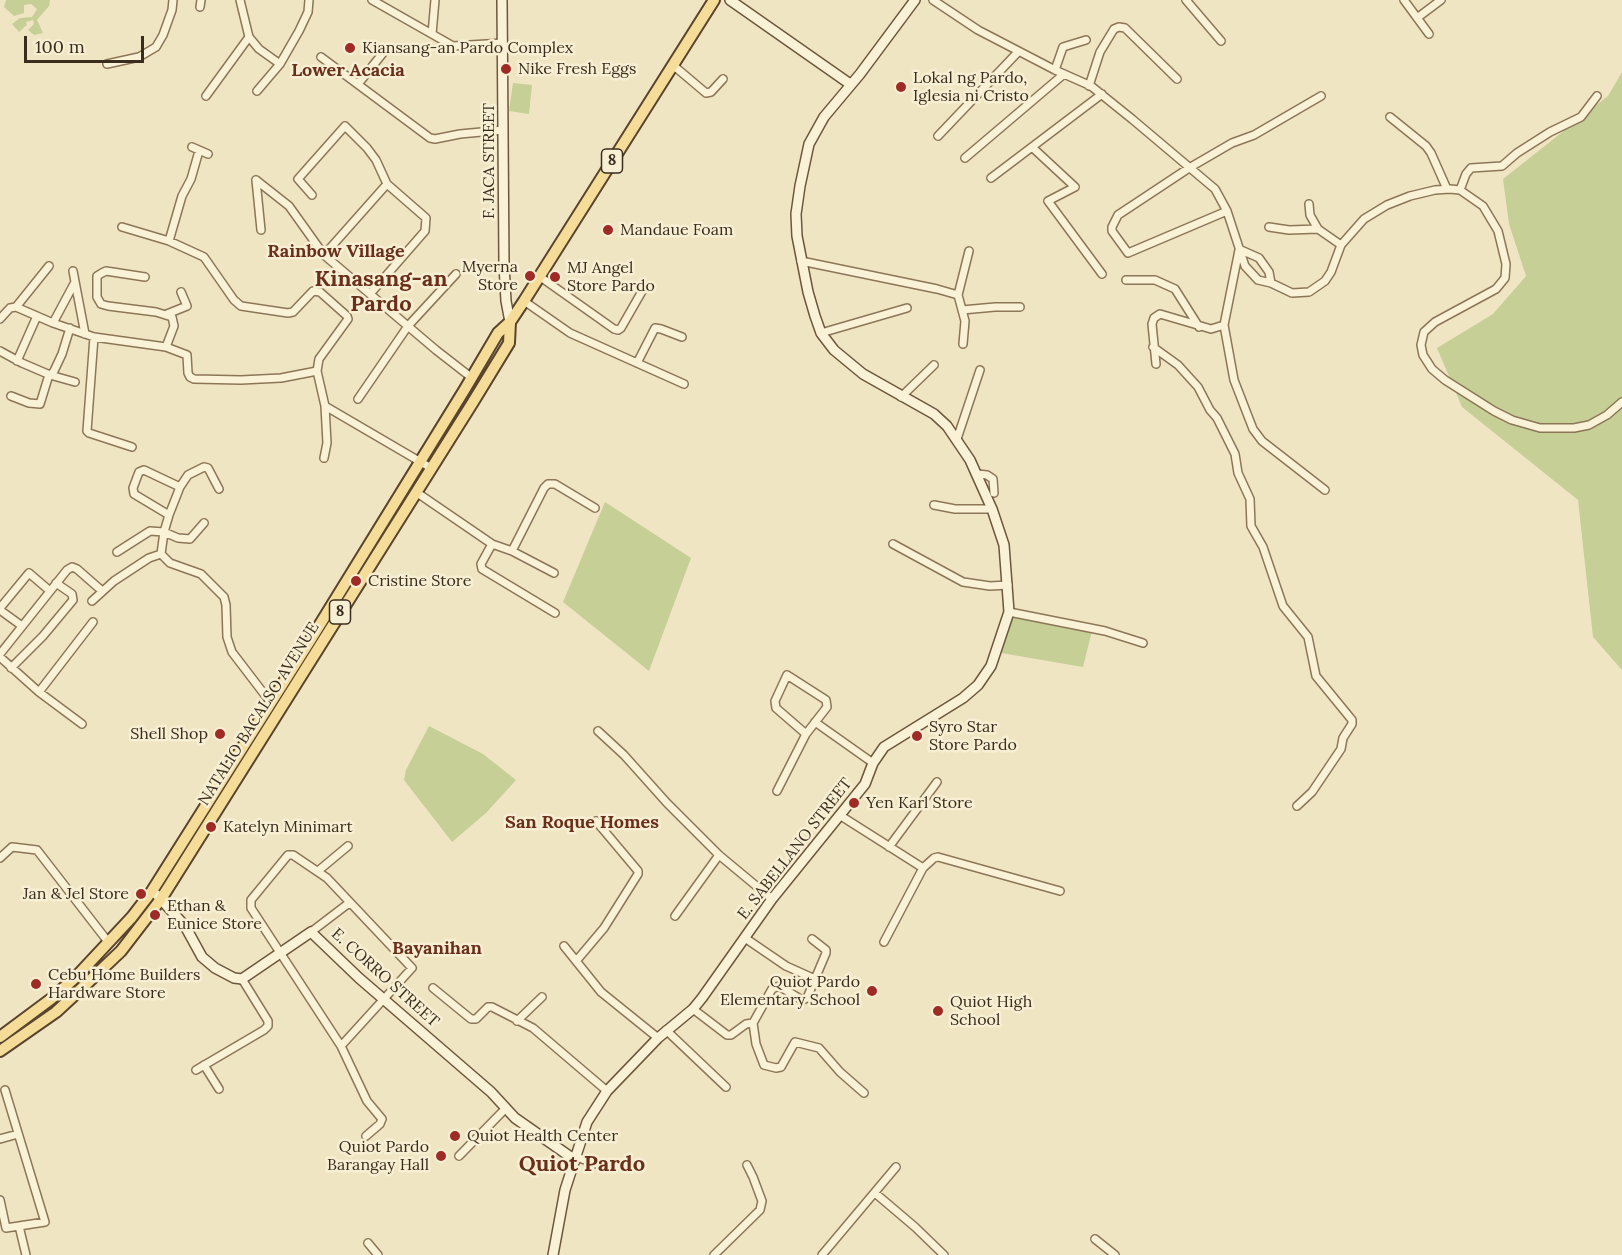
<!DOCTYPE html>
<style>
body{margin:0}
#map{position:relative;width:1622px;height:1255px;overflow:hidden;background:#f0e5c3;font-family:Lora,serif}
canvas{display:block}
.scale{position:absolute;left:24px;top:36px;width:120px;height:27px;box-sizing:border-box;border:3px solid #3b2d1d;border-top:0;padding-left:8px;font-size:18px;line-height:21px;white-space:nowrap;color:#3b2d1d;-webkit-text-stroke:4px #f7efd3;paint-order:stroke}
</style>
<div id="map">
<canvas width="1622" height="1255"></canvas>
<div class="scale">100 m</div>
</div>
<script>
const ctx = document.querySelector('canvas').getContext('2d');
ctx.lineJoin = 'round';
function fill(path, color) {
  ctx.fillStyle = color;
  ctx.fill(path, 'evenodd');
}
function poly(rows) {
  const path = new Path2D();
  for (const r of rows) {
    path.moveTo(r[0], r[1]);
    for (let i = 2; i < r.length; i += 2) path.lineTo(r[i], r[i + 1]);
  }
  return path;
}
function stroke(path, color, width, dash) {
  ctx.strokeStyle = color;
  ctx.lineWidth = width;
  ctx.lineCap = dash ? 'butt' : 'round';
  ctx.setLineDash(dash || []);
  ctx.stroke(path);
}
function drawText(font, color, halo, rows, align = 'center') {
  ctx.font = font + ' Lora,serif';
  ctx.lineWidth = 5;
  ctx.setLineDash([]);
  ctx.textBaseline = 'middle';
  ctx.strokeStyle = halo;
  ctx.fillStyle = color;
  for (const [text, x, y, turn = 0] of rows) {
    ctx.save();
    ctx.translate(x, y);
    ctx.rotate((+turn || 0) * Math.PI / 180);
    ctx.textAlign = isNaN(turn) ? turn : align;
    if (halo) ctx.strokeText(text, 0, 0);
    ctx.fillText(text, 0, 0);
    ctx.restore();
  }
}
const green = poly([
 [6,0,50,0,49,6,37,20,43,33,34,35,28,30,34,24,33,20,26,22,27,25,19,32,12,24,20,18,32,17,37,9,31,4,24,5,24,13,14,16,4,7],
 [1622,72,1622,670,1593,637,1578,500,1462,407,1437,348,1493,314,1526,276,1509,224,1503,179,1608,96],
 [513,83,532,85,529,114,509,111],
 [605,502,691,558,649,671,563,602],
 [1013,617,1092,631,1083,667,1001,653],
 [429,726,483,754,516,780,486,813,452,842,404,780,406,770]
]);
const street = poly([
 [240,0,249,37,259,49,280,64],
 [372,0,453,46,503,43],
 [933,0,978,30,1055,70,1091,86,1132,119,1215,189,1227,211,1245,266,1258,280,1271,283],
 [1186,0,1221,41],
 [1404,0,1429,34],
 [200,7,201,0],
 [1417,18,1441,0],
 [432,34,435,0],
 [321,57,430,138,435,139,460,134,503,130],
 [107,64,139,57,156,47,163,35,172,10,173,0],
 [674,66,706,93,711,92,723,79],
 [1055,70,1063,47,1086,40],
 [358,84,383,53],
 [1089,86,1100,52,1114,29,1119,27,1125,28,1177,79],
 [257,91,280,64,299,31,308,12,309,0],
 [206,96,249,37],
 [1390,117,1426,146,1431,153,1447,189],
 [938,136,1018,52],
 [192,147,208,154],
 [1033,148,1075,187,1048,201,1102,274],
 [965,158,1064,74],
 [991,178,1102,94],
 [256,180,289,206,324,255,436,350,472,378],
 [256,180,261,230],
 [1460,190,1466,174,1471,168,1502,166,1517,153,1550,132,1581,117,1597,96],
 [312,195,298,179,345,126,367,148,376,160,387,184,426,218,425,231,370,294],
 [1309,204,1310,215,1318,229,1341,245],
 [1227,211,1128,253,1112,231,1112,227,1118,215,1189,168,1232,143,1254,135,1321,96],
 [122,227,169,241,204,257,234,300,241,306,288,313,293,312,313,291,320,292,347,316,348,319,319,359,317,371,325,406,431,468],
 [1269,227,1289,230,1318,229],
 [169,241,182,196,191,179,199,151],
 [1239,250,1224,325,1234,380,1253,429,1262,441,1325,490],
 [1241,250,1259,258,1269,272,1271,283,1292,293,1309,292,1325,281,1331,272,1341,245,1364,219,1387,205,1410,196,1435,190,1450,189,1460,190,1483,206,1498,231,1506,264,1505,278,1496,289,1435,322,1424,332,1421,345,1423,355,1432,369,1445,380,1494,411,1512,420,1540,428,1574,428,1589,425,1607,415,1622,402],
 [324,255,387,184],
 [801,261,937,289,958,295],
 [73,271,85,334],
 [539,276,614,329,618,330,621,328,645,286],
 [145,277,106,271,102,273,97,276,97,297,101,304,108,306,156,312,172,317,174,326,166,347],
 [1126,280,1155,280,1175,289,1199,327],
 [524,301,570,333,684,384],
 [16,307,49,266],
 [962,310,995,307,1020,307],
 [167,314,187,306,181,292],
 [0,319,10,308,16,307,53,323,94,337,166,347,187,355,188,373,190,377,194,379,241,380,281,378,317,371],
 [53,323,75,282],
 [821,333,907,308],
 [94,337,87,431,89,433,132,447],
 [963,344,965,321,958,295,969,251],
 [1153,347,1178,365,1198,387,1210,410,1217,418,1235,454,1238,473,1250,499,1251,526,1263,547,1283,606,1308,637,1316,676,1352,720,1352,724,1343,738,1341,749,1312,792,1297,806],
 [0,351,22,363,50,375,75,382],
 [17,361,37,316],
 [637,363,655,328,661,329,682,337],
 [1156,364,1152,324,1154,318,1160,314,1211,329,1224,325],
 [11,396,29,403,40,404,48,378,54,371,62,354,70,328],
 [901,397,934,365],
 [358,399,408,326,456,274],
 [957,439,980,370],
 [324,458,327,443,325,406],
 [977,474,987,475,993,479,994,493],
 [416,492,492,544,512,551,554,573],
 [934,505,955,509,992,509],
 [169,515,134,494,133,488,139,472,144,470,180,487],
 [492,544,481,564,482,569,555,613],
 [893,544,963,582,990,586,1008,585],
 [512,551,544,488,548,484,555,484,595,508],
 [117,552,150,531,164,532,178,538,190,539,204,523],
 [161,554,164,532,169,515,180,487,188,475,204,467,208,468,219,489],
 [92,601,114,581,149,558,161,554,170,563,201,574,224,597,226,605,227,637,232,652,271,703],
 [0,608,29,573,50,591],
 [0,610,22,626],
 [1009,612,1105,631,1143,643],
 [0,654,67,570,72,567,77,569,101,590],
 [0,657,39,692,82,724],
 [11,668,43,636,73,600,72,594,56,583],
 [39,692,93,622],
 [815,722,873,763],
 [598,731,624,755,667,803,719,855,772,899],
 [777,791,806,734,827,707,826,700,787,675,775,701,776,708,806,734],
 [841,816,923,868],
 [889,847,937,782],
 [0,858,12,847,37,850,109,943],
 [318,871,348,846],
 [675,916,719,855],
 [311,932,349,903],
 [745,938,786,966,815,979],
 [812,939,826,950,826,953,807,998,802,1000,779,986,772,989,753,1023,756,1044,764,1065,776,1068,781,1067,795,1042,819,1048,840,1072,864,1093],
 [884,942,923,868,934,858,938,857,1060,891],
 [564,946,601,992,658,1038],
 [577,960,604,928,638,874,638,871,596,821],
 [433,988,471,1019,476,1019,488,1007,492,1007,533,1028,607,1091],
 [693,1009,727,1035,731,1035,746,1024,753,1023],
 [517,1021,542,997],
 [666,1030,726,1087],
 [341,1046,412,968,327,878,293,855,288,855,251,900,251,908,341,1046,367,1101,382,1119,380,1124,366,1136],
 [204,1065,219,1089],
 [196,1070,264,1030,268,1026,268,1021,242,979],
 [0,1139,18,1134],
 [459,1156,506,1108],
 [576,1157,597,1164],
 [875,1193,915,1227,944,1255],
 [0,1200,6,1228,45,1222,5,1090],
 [19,1226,26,1255],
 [1095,1239,1115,1255],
 [368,1243,378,1255],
 [714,1255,760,1210,762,1201,753,1177,747,1165],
 [822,1255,896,1167]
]);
const secondary = poly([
 [502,0,504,265,506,301,510,322],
 [730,0,850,84],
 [157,895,185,926,202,957,215,968,234,978,242,979,311,932,359,978,491,1092,515,1118,575,1160],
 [553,1255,565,1190,587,1122,607,1091,658,1038,693,1009,702,998,772,899,865,784,873,763,884,747,963,698,978,685,991,666,1009,612,1004,545,992,509,970,460,947,426,934,414,863,374,834,350,821,333,815,316,808,292,797,236,796,214,800,186,809,144,824,117,860,74,915,0]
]);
const primary = poly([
 [0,1037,51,999,76,977,132,917,152,891,311,639,465,389,498,333,510,322,524,301,714,0],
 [0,1051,56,1012,82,988,121,951,161,899,473,402,509,343,510,322]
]);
const markers = [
 [350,48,6,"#9e2b25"],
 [506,69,6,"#9e2b25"],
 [901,87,6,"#9e2b25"],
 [608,230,6,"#9e2b25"],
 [530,276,6,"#9e2b25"],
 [555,277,6,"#9e2b25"],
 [356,581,6,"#9e2b25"],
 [220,734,6,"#9e2b25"],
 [917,736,6,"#9e2b25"],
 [854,803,6,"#9e2b25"],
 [211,827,6,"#9e2b25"],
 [141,894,6,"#9e2b25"],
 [155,915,6,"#9e2b25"],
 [36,984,6,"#9e2b25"],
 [872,991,6,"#9e2b25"],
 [938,1011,6,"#9e2b25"],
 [455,1136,6,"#9e2b25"],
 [441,1156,6,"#9e2b25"]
];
const shields = [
 [612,161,21],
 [340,612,21]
];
const shieldNames = [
 ["8",612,161],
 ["8",340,612]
];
const poiNames = [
 ["Kiansang-an Pardo Complex",362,48],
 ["Nike Fresh Eggs",518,69],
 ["Lokal ng Pardo,",913,78],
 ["Iglesia ni Cristo",913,96],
 ["Mandaue Foam",620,230],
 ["Myerna",518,267,"right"],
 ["Store",518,285,"right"],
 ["MJ Angel",567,268],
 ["Store Pardo",567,286],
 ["Cristine Store",368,581],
 ["Syro Star",929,727],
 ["Store Pardo",929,745],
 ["Shell Shop",208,734,"right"],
 ["Yen Karl Store",866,803],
 ["Katelyn Minimart",223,827],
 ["Jan & Jel Store",129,894,"right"],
 ["Ethan &",167,906],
 ["Eunice Store",167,924],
 ["Cebu Home Builders",48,975],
 ["Hardware Store",48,993],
 ["Quiot Pardo",860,982,"right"],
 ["Elementary School",860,1000,"right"],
 ["Quiot High",950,1002],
 ["School",950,1020],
 ["Quiot Health Center",467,1136],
 ["Quiot Pardo",429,1147,"right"],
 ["Barangay Hall",429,1165,"right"]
];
const streetNames = [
 ["F. JACA STREET",489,161,-90],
 ["NATALIO BACALSO AVENUE",259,714,-58],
 ["E. SABELLANO STREET",795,849,-52],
 ["E. CORRO STREET",385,978,42]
];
const neighbourhoodNames = [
 ["Lower Acacia",348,71],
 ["Rainbow Village",336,252],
 ["San Roque Homes",582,823],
 ["Bayanihan",437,949]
];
const districtNames = [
 ["Kinasang-an",381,280],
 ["Pardo",381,305],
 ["Quiot Pardo",582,1165]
];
fill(green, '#c5cf96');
stroke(street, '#8c7658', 10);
stroke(secondary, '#6d573c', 12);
stroke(primary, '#59442d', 14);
stroke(street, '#faf2d6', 7);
stroke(secondary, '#faf2d6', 9);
stroke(primary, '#f5dd99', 10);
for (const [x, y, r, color] of markers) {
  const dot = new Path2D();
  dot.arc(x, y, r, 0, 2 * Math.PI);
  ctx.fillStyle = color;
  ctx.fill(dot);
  stroke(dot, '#f7efd3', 2);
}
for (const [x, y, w] of shields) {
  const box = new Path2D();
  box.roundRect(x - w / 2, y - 12, w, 24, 4.5);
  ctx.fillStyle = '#f7efd3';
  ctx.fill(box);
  stroke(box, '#3b2d1d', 1.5);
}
drawText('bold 15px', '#3b2d1d', null, shieldNames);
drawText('16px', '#3b2d1d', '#f7efd3', poiNames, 'left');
drawText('16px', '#3b2d1d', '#f7efd3', streetNames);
drawText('bold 18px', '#692f1a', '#f7efd3', neighbourhoodNames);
drawText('bold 22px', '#692f1a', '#f7efd3', districtNames);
</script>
